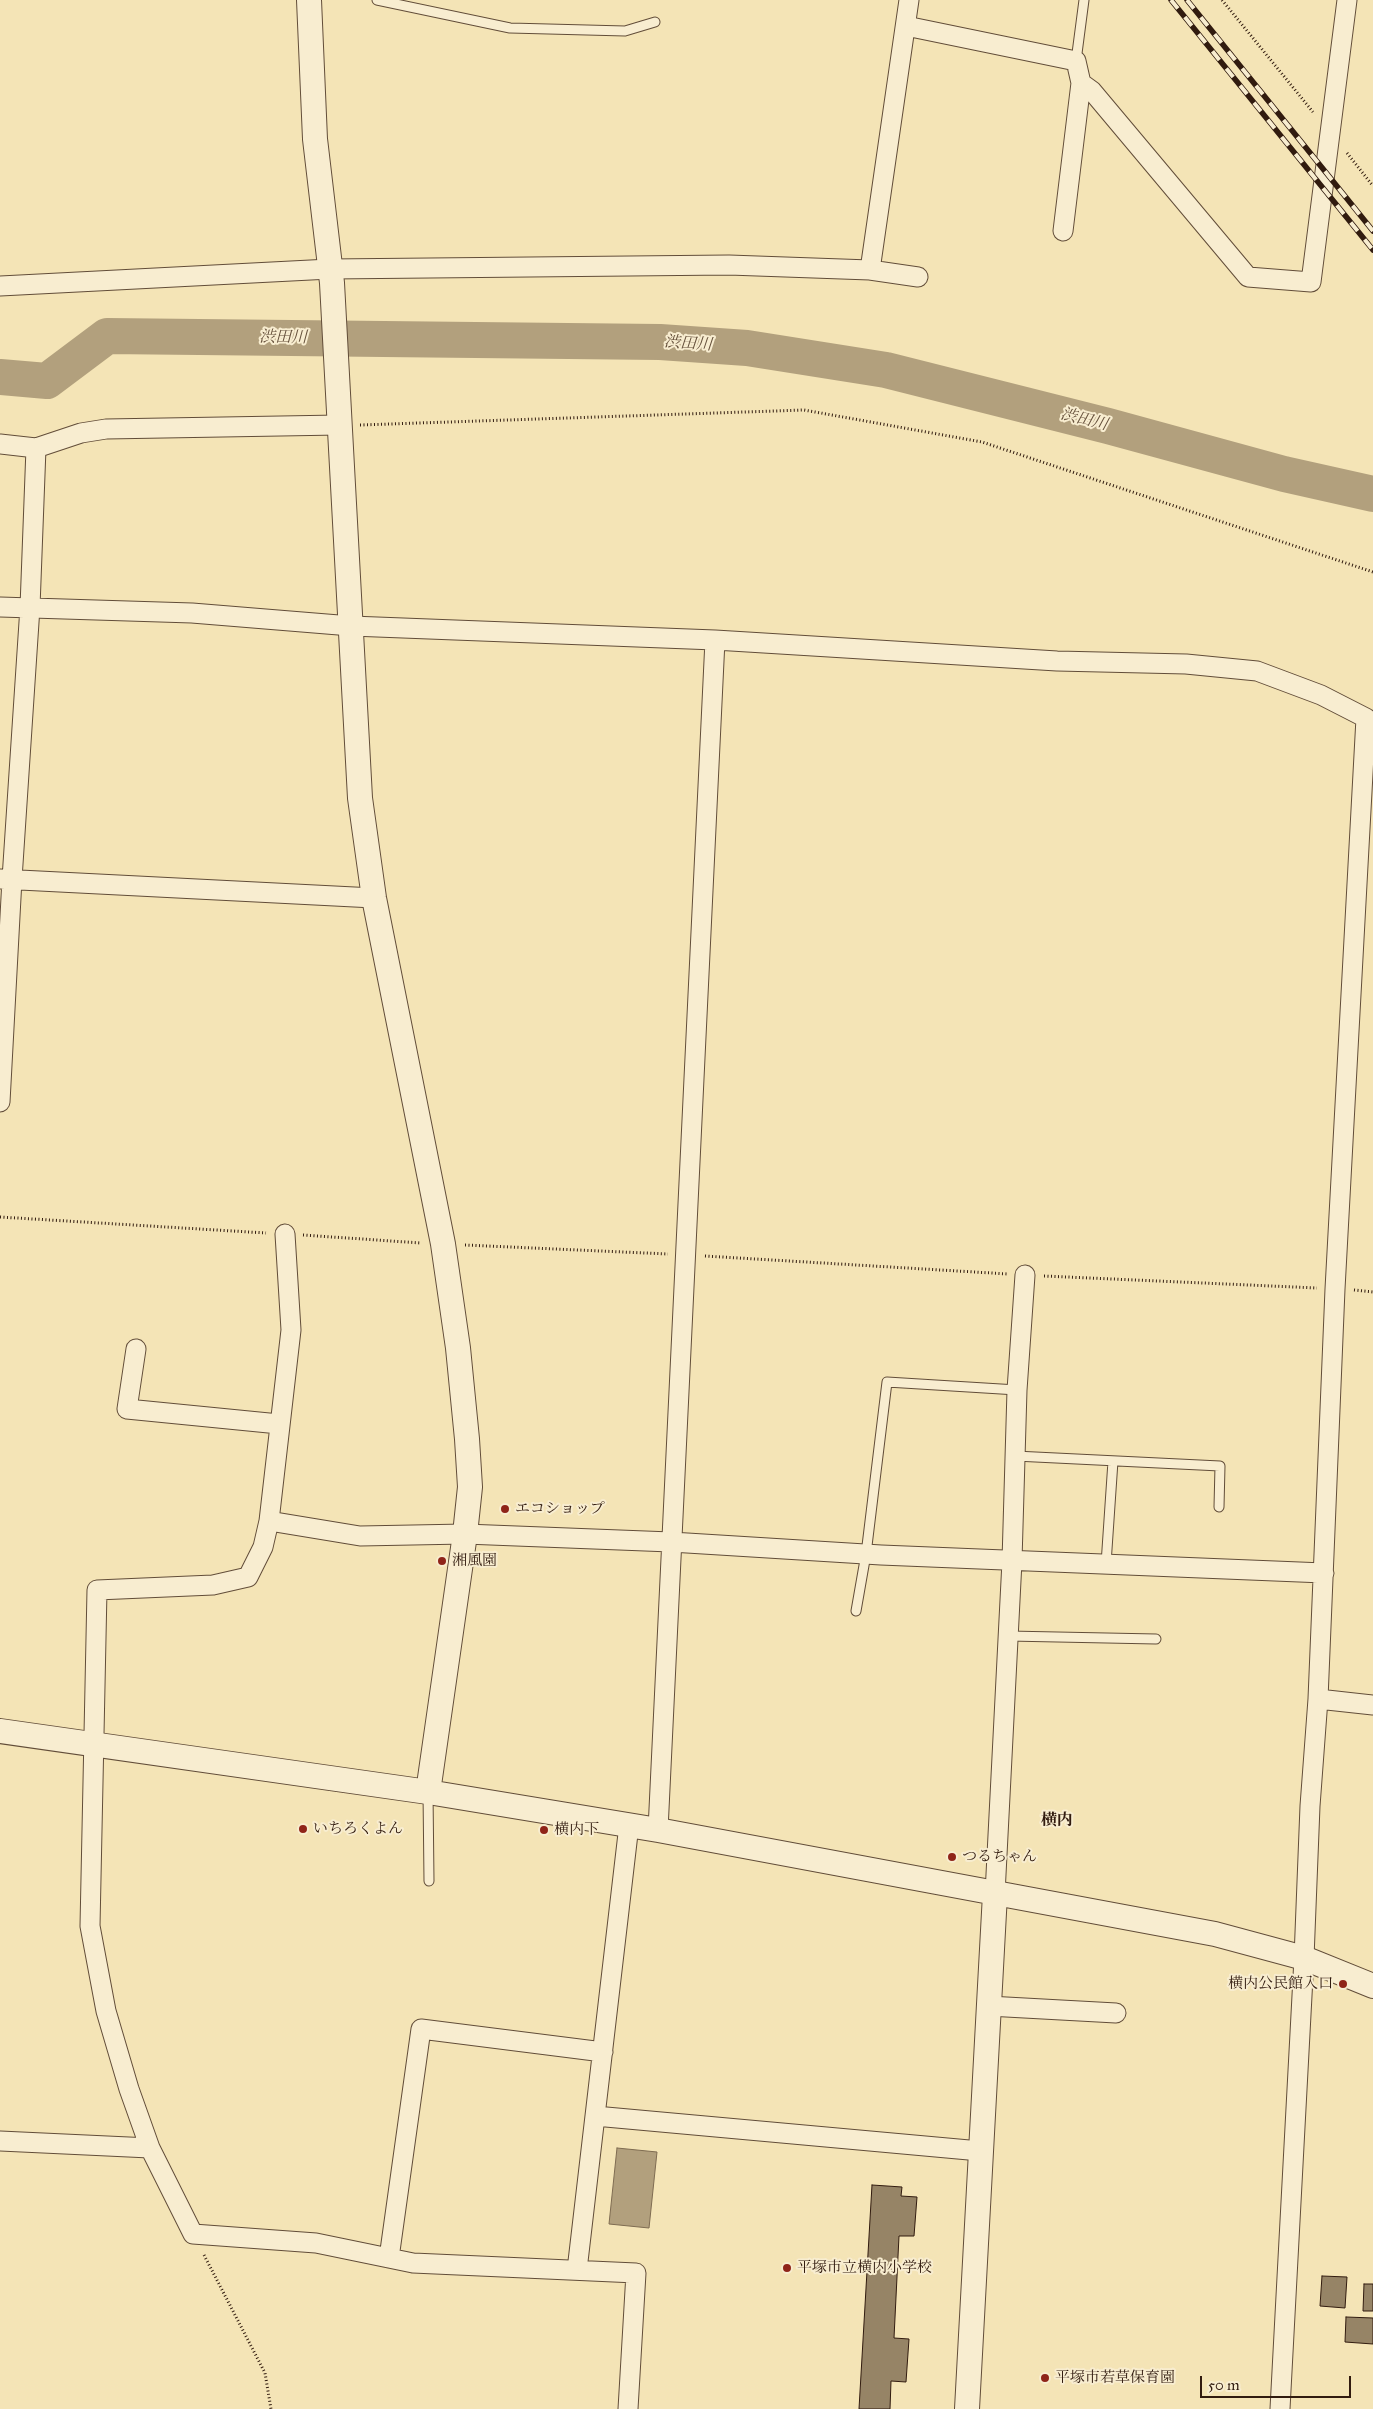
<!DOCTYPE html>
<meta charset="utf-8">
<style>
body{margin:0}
#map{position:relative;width:1373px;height:2409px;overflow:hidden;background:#f4e4b6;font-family:"IM FELL Great Primer",serif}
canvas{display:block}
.scale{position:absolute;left:1200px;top:2376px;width:151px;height:22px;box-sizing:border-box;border:2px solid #311b0f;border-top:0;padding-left:6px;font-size:15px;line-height:18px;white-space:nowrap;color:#311b0f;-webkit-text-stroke:4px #f8edd0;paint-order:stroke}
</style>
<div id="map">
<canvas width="1373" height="2409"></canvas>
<div class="scale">50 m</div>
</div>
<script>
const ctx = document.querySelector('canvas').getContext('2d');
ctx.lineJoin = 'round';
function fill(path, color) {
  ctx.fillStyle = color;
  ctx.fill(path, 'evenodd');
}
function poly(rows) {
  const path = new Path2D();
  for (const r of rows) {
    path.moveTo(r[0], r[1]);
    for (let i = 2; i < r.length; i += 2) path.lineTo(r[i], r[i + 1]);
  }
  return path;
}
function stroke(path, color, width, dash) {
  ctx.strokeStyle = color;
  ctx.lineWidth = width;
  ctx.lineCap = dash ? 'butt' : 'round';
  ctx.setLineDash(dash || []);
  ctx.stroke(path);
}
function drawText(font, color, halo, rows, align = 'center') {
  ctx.font = font + ' "IM FELL Great Primer","Noto Serif JP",serif';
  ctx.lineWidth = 4;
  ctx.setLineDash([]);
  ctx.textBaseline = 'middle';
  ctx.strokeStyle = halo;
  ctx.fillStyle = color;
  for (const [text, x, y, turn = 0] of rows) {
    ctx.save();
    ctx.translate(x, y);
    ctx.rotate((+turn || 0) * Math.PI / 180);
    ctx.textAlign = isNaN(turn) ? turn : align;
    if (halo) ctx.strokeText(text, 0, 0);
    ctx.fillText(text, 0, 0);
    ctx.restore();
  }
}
const water = poly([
 [617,2148,657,2152,649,2228,609,2224,617,2148]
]);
const river = poly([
 [0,377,47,381,107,336,660,342,747,348,886,370,1108,426,1284,474,1373,494]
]);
const building = poly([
 [872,2185,902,2187,901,2196,917,2197,914,2236,899,2236,894,2338,909,2339,906,2382,891,2381,890,2409,859,2409,872,2185],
 [1322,2276,1347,2277,1345,2308,1320,2306,1322,2276],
 [1364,2284,1373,2284,1373,2311,1363,2311,1364,2284],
 [1346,2317,1373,2318,1373,2344,1345,2342,1346,2317]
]);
const path = poly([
 [1222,0,1313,112],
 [1347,153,1373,186],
 [360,425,804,410,982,442,1373,572],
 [0,1217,266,1233],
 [303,1235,421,1243],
 [465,1245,668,1254],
 [705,1256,1008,1274],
 [1044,1276,1317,1288],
 [1354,1290,1373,1292],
 [204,2255,265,2373,271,2409]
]);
const service = poly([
 [377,0,510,28,625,31,655,22],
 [1076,61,1084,0],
 [1015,1456,1220,1466,1219,1507],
 [1106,1564,1113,1461],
 [856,1611,866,1554,887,1382,1017,1390],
 [1008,1636,1156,1639],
 [428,1792,429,1881]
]);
const minor = poly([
 [906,26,1076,61,1081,83,1092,91,1248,277,1311,282,1347,0],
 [1063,231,1081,83],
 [870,270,909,0],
 [0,286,330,269,729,265,870,270,918,277],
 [0,444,36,448,81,433,106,429,339,425],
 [0,607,192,613,351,626,715,640,1057,661,1186,664,1257,671,1321,695,1366,718,1335,1289,1318,1699,1310,1806,1304,1958,1280,2409],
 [0,879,374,898],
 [0,1102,12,879,30,607,36,448],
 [136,1349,127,1409,279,1424],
 [269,1521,360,1536,465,1534,671,1542,881,1555,1324,1573],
 [1318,1699,1373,1705],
 [658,1830,715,640],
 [995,1894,1012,1561,1017,1390,1025,1275],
 [988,2006,1116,2013],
 [595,2116,980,2151],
 [0,2141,150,2148,193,2234,316,2243,413,2263,636,2273,628,2409],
 [150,2148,129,2089,106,2011,90,1926,97,1590,213,1585,248,1577,263,1547,269,1521,291,1330,285,1234],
 [389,2258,421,2029,603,2052],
 [577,2270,629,1825]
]);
const tertiary = poly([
 [309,0,315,139,332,283,360,798,374,898,443,1244,458,1348,467,1439,470,1487,465,1534,428,1792],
 [0,1731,428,1792,658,1830,1215,1934,1304,1958,1373,1986],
 [967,2409,995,1894]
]);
const rail = poly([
 [1171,0,1373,250],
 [1187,0,1373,231]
]);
const markers = [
 [505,1509,5,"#8f2418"],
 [442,1561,5,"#8f2418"],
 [303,1829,5,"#8f2418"],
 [544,1830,5,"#8f2418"],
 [952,1857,5,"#8f2418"],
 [1343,1984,5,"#8f2418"],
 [787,2268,5,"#8f2418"],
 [1045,2378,5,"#8f2418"]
];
const poiNames = [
 ["エコショップ",515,1509],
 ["湘風園",452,1561],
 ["いちろくよん",313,1829],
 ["横内下",554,1830],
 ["つるちゃん",962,1857],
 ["横内公民館入口",1333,1984,"right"],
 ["平塚市立横内小学校",797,2268],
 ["平塚市若草保育園",1055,2378]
];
const waterNames = [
 ["渋田川",283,338,1],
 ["渋田川",688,344,4],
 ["渋田川",1084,420,14]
];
const neighbourhoodNames = [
 ["横内",1057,1821]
];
fill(water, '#b2a07d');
stroke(water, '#7e6b51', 1);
stroke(river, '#b2a07d', 36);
fill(building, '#968466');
stroke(building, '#311b0f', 1);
stroke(service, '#624d39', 11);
stroke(minor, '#624d39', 21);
stroke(tertiary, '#624d39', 26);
stroke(path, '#311b0f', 3, [1, 2.5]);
stroke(service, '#f8edd0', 9);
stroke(minor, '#f8edd0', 19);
stroke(tertiary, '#f8edd0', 24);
stroke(rail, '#311b0f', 5.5);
stroke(rail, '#f8edd0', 4, [11]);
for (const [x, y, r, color] of markers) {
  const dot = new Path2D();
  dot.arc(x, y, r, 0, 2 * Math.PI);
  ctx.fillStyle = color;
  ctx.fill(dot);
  stroke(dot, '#f8edd0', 2);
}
drawText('15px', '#311b0f', '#f8edd0', poiNames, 'left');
drawText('italic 16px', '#65503b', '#f8edd0', waterNames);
drawText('bold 16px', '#311b0f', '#f8edd0', neighbourhoodNames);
</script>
